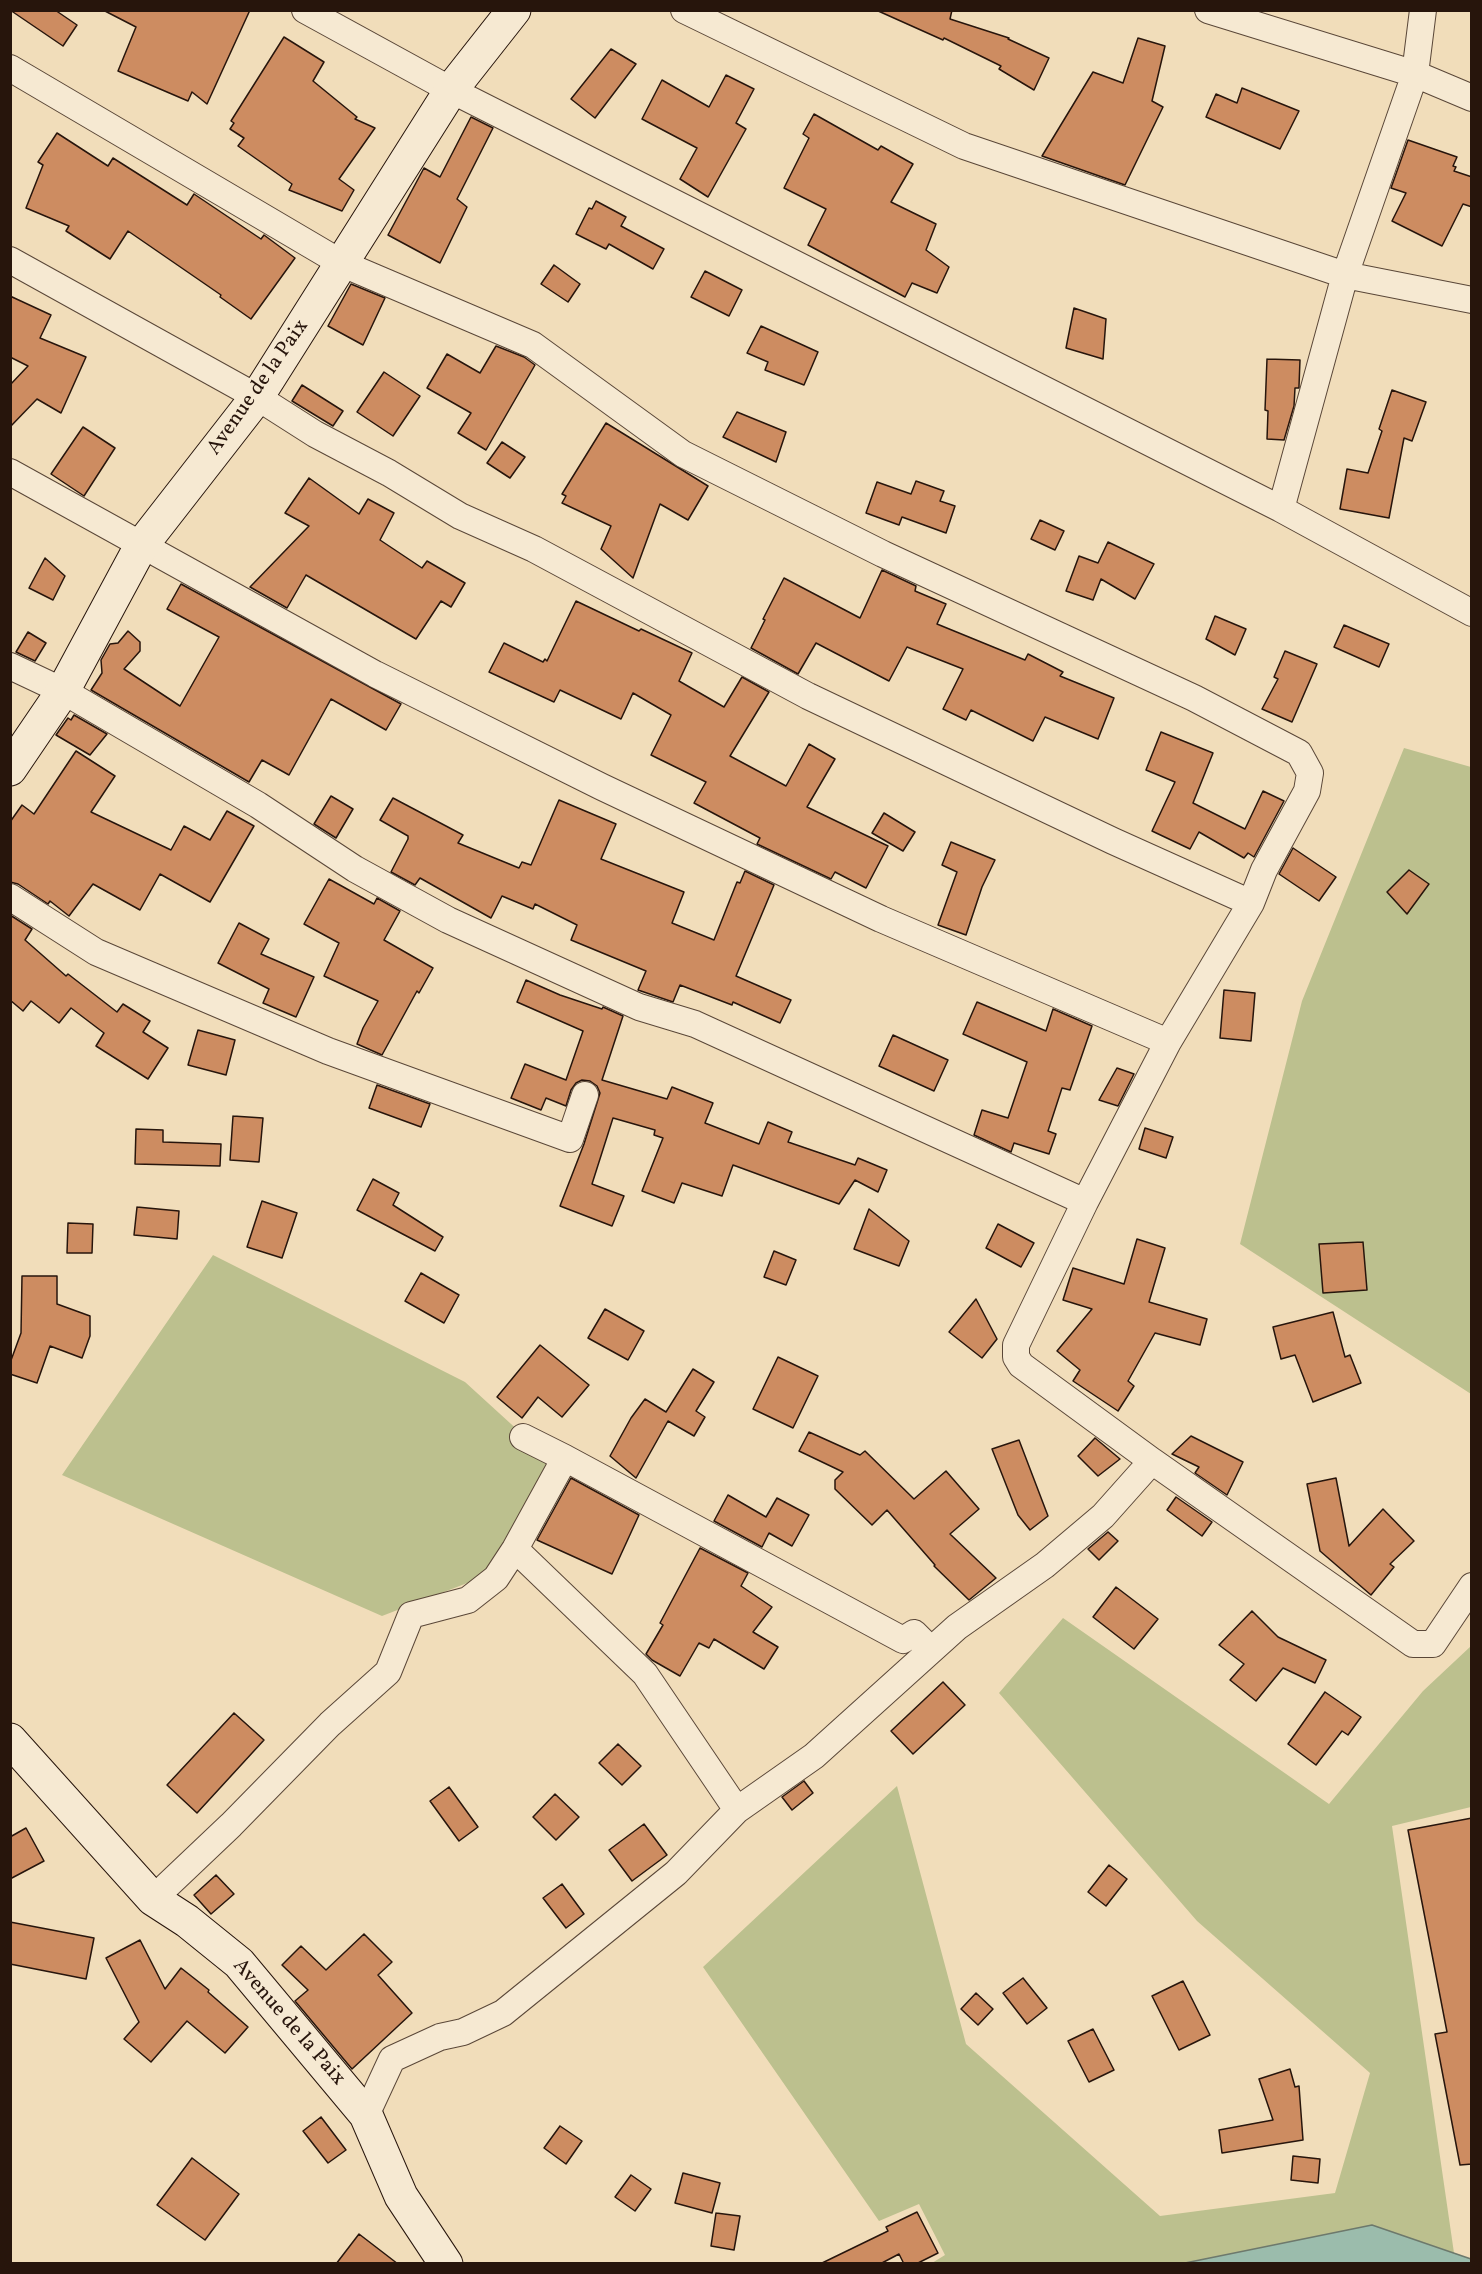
<!DOCTYPE html>
<style>
body{margin:0}
#map{position:relative;width:1482px;height:2274px;overflow:hidden;background:#f1ddba;font-family:Vollkorn,serif}
canvas{display:block}
.frame{position:absolute;inset:0;border:12px solid #27150c;pointer-events:none}
</style>
<div id="map">
<canvas width="1482" height="2274"></canvas>
<div class="frame"></div>
</div>
<script>
const ctx = document.querySelector('canvas').getContext('2d');
ctx.lineJoin = 'round';
function fill(path, color) {
  ctx.fillStyle = color;
  ctx.fill(path, 'evenodd');
}
function poly(rows) {
  const path = new Path2D();
  for (const r of rows) {
    path.moveTo(r[0], r[1]);
    for (let i = 2; i < r.length; i += 2) path.lineTo(r[i], r[i + 1]);
  }
  return path;
}
function stroke(path, color, width, dash) {
  ctx.strokeStyle = color;
  ctx.lineWidth = width;
  ctx.lineCap = dash ? 'butt' : 'round';
  ctx.setLineDash(dash || []);
  ctx.stroke(path);
}
function drawText(font, color, halo, rows, align = 'center') {
  ctx.font = font + ' Vollkorn,serif';
  ctx.lineWidth = 5;
  ctx.setLineDash([]);
  ctx.textBaseline = 'middle';
  ctx.strokeStyle = halo;
  ctx.fillStyle = color;
  for (const [text, x, y, turn = 0] of rows) {
    ctx.save();
    ctx.translate(x, y);
    ctx.rotate((+turn || 0) * Math.PI / 180);
    ctx.textAlign = isNaN(turn) ? turn : align;
    if (halo) ctx.strokeText(text, 0, 0);
    ctx.fillText(text, 0, 0);
    ctx.restore();
  }
}
const green = poly([
 [1404,748,1471,767,1471,1394,1240,1244,1302,1001],
 [213,1255,465,1382,556,1465,493,1573,382,1616,62,1475],
 [1063,1618,1329,1804,1423,1691,1471,1646,1471,1807,1392,1826,1454,2253,1372,2225,1185,2263,932,2263,945,2255,919,2204,879,2221,703,1967,897,1786,966,2044,1160,2216,1335,2193,1370,2073,1197,1921,999,1693]
]);
const water = poly([
 [1372,2225,1471,2259,1471,2263,1185,2263,1372,2225]
]);
const building = poly([
 [10,10,55,10,77,25,63,46,10,10],
 [103,10,250,10,207,104,192,92,188,101,118,71,136,27,103,10],
 [876,10,952,10,950,19,1009,38,1008,39,1049,58,1034,90,999,69,1001,66,944,38,943,40,876,10],
 [284,37,324,62,313,81,357,117,355,119,375,128,339,179,354,190,342,211,289,190,292,184,238,146,244,138,230,129,234,123,231,121,284,37],
 [1138,38,1165,46,1152,101,1163,107,1125,185,1042,156,1093,72,1123,83,1138,38],
 [611,49,636,64,595,118,571,99,611,49],
 [726,75,754,89,736,123,746,129,708,197,680,179,697,148,642,119,662,80,709,107,726,75],
 [1242,88,1299,111,1280,149,1206,117,1216,94,1237,103,1242,88],
 [814,114,878,150,881,146,913,164,891,202,936,224,926,250,949,267,937,293,912,283,905,297,808,245,826,209,784,188,809,138,803,134,814,114],
 [471,117,493,128,457,199,467,207,440,263,388,235,424,168,440,177,471,117],
 [57,133,108,166,113,158,187,205,194,194,261,239,264,235,295,258,251,319,220,297,221,295,128,231,110,259,66,231,69,226,26,208,43,165,38,162,57,133],
 [1408,140,1457,157,1453,166,1456,167,1454,171,1472,177,1472,207,1463,204,1442,246,1392,221,1406,193,1391,188,1408,140],
 [596,201,626,217,621,226,664,249,653,269,609,244,606,249,576,234,589,208,592,209,596,201],
 [554,265,580,284,568,302,541,284,554,265],
 [705,271,742,290,729,316,691,297,705,271],
 [351,284,385,298,363,345,328,326,351,284],
 [10,296,51,315,40,338,86,357,61,413,37,399,10,427,10,385,28,366,10,357,10,296],
 [1074,308,1106,319,1103,359,1066,348,1074,308],
 [761,326,818,352,804,385,765,370,768,362,747,353,761,326],
 [496,346,524,357,535,365,486,450,458,433,471,413,427,388,447,354,480,373,496,346],
 [1267,359,1300,360,1299,386,1299,388,1295,388,1294,406,1284,440,1267,439,1268,411,1265,410,1267,359],
 [384,372,420,396,393,436,357,412,384,372],
 [302,385,343,411,333,426,292,401,302,385],
 [1392,390,1426,402,1412,441,1404,438,1389,518,1340,509,1347,469,1368,473,1382,431,1379,429,1392,390],
 [737,412,786,432,776,462,723,437,737,412],
 [606,423,708,486,688,520,660,504,633,578,601,549,611,526,562,503,566,496,562,494,606,423],
 [83,427,115,448,84,496,51,474,83,427],
 [502,442,525,457,510,478,487,463,502,442],
 [309,478,359,514,368,499,394,513,380,540,422,568,427,561,465,583,451,607,441,601,416,639,306,575,287,608,250,587,309,526,285,513,309,478],
 [916,481,944,491,940,501,955,506,946,533,902,517,899,525,866,513,877,482,911,494,916,481],
 [1040,520,1064,531,1055,550,1031,539,1040,520],
 [1108,542,1154,564,1135,599,1101,579,1093,600,1066,591,1079,556,1098,563,1108,542],
 [45,558,65,576,53,600,29,588,45,558],
 [882,570,916,586,915,591,946,604,937,624,1025,660,1028,654,1063,672,1060,676,1114,698,1098,739,1045,717,1033,741,971,710,966,720,943,709,963,669,907,647,889,681,816,643,798,674,751,648,765,620,763,619,784,578,860,618,882,570],
 [181,584,401,704,386,730,331,699,289,775,262,760,249,782,91,690,102,673,101,660,110,644,118,643,128,631,140,642,140,651,124,669,180,706,219,637,167,609,181,584],
 [576,601,639,631,641,629,692,653,679,681,724,707,742,677,769,692,730,756,786,786,809,744,835,759,807,807,888,846,866,888,835,872,831,879,757,844,760,838,694,803,706,782,651,755,671,715,633,693,621,719,560,690,554,702,489,672,504,643,543,662,545,659,547,661,576,601],
 [1215,616,1246,629,1235,655,1206,639,1215,616],
 [1344,625,1389,644,1379,667,1334,647,1344,625],
 [28,632,46,643,35,661,16,652,28,632],
 [1285,651,1317,664,1292,722,1262,709,1278,679,1274,677,1285,651],
 [74,715,107,734,90,755,56,735,68,718,71,720,74,715],
 [1161,732,1213,753,1193,803,1245,829,1263,791,1284,801,1254,857,1248,853,1244,858,1199,832,1190,849,1152,831,1175,782,1146,770,1161,732],
 [76,751,115,776,91,812,171,850,184,826,210,840,227,811,254,826,210,902,160,874,140,910,93,884,69,916,50,901,48,904,18,884,10,882,10,822,22,805,34,814,76,751],
 [331,796,353,809,336,838,314,824,331,796],
 [393,798,463,835,458,843,519,868,522,862,531,865,559,800,616,824,601,859,684,892,672,923,714,940,737,882,740,883,745,871,774,885,736,976,791,1000,780,1023,733,1002,732,1005,680,985,673,1002,638,990,646,971,571,940,577,925,535,904,533,909,502,896,491,918,420,878,415,885,391,872,408,839,408,836,380,820,393,798],
 [884,813,915,832,903,851,872,833,884,813],
 [951,842,995,860,982,887,966,935,938,925,957,872,942,865,951,842],
 [1293,848,1336,877,1319,901,1279,874,1293,848],
 [1409,870,1429,884,1407,914,1387,892,1409,870],
 [329,879,374,904,377,898,400,911,384,940,433,968,419,993,417,991,382,1055,357,1044,363,1028,378,1001,324,976,339,943,304,924,329,879],
 [10,915,32,929,25,940,66,976,68,974,117,1012,123,1004,150,1021,143,1032,168,1048,148,1079,96,1046,104,1033,71,1008,59,1023,31,1001,23,1011,10,1000,10,915],
 [239,923,269,939,261,954,314,977,296,1017,263,1003,269,989,218,963,239,923],
 [526,980,560,995,602,1009,603,1007,623,1016,602,1080,667,1099,672,1087,713,1103,705,1123,759,1144,768,1122,792,1132,788,1142,855,1165,858,1158,887,1170,878,1192,855,1180,839,1204,733,1165,722,1196,682,1183,674,1203,642,1191,663,1138,654,1135,655,1130,613,1118,592,1184,624,1196,612,1226,560,1206,584,1144,600,1093,597,1086,590,1081,582,1080,576,1083,571,1090,566,1106,546,1098,541,1110,511,1098,525,1064,566,1080,583,1031,517,1002,526,980],
 [1224,990,1255,993,1251,1041,1220,1038,1224,990],
 [977,1002,1046,1031,1053,1009,1092,1026,1070,1090,1062,1088,1048,1131,1056,1134,1049,1154,1014,1143,1011,1152,974,1135,982,1110,1008,1118,1027,1062,963,1034,977,1002],
 [198,1030,235,1040,226,1075,188,1065,198,1030],
 [893,1035,948,1060,934,1091,879,1066,893,1035],
 [1117,1068,1134,1074,1118,1106,1099,1100,1117,1068],
 [377,1085,430,1104,421,1127,369,1108,377,1085],
 [233,1116,263,1118,259,1162,230,1160,233,1116],
 [1145,1128,1173,1137,1166,1158,1139,1149,1145,1128],
 [136,1129,163,1130,163,1142,221,1144,220,1166,135,1164,136,1129],
 [373,1179,399,1193,393,1205,443,1237,435,1251,357,1210,373,1179],
 [262,1201,297,1213,282,1258,247,1247,262,1201],
 [137,1207,179,1211,177,1239,134,1235,137,1207],
 [869,1209,909,1241,899,1266,854,1249,869,1209],
 [68,1223,93,1224,92,1253,67,1253,68,1223],
 [998,1224,1034,1243,1021,1267,986,1248,998,1224],
 [1137,1239,1165,1248,1149,1302,1207,1319,1200,1345,1155,1333,1128,1381,1134,1386,1118,1411,1073,1381,1080,1370,1057,1351,1092,1309,1063,1300,1073,1268,1124,1284,1137,1239],
 [1363,1242,1367,1290,1323,1293,1319,1244,1363,1242],
 [774,1251,796,1260,786,1285,764,1277,774,1251],
 [421,1273,459,1295,444,1323,405,1301,421,1273],
 [22,1276,57,1276,57,1304,90,1316,90,1336,82,1358,50,1346,37,1383,10,1374,10,1363,21,1333,22,1276],
 [976,1299,997,1339,982,1358,949,1332,976,1299],
 [605,1309,644,1331,628,1360,588,1338,605,1309],
 [1333,1312,1345,1357,1350,1355,1361,1383,1313,1402,1295,1355,1281,1359,1273,1327,1333,1312],
 [540,1345,589,1385,562,1417,538,1397,522,1418,497,1397,540,1345],
 [778,1357,818,1376,793,1428,753,1409,778,1357],
 [693,1369,714,1382,696,1411,705,1417,694,1436,668,1421,636,1478,610,1456,631,1418,645,1399,666,1412,693,1369],
 [809,1432,860,1455,865,1451,914,1499,946,1471,979,1509,950,1534,996,1578,969,1600,934,1566,935,1565,887,1510,872,1525,835,1489,835,1480,843,1472,799,1451,809,1432],
 [1191,1436,1243,1462,1227,1495,1195,1473,1199,1467,1172,1454,1191,1436],
 [1095,1438,1120,1459,1098,1476,1078,1456,1095,1438],
 [1019,1440,1048,1516,1030,1530,1018,1515,992,1449,1019,1440],
 [571,1478,639,1515,612,1574,537,1540,571,1478],
 [1336,1478,1349,1546,1383,1509,1414,1541,1390,1564,1394,1567,1371,1595,1320,1551,1307,1484,1336,1478],
 [728,1495,766,1517,777,1498,809,1515,792,1546,769,1533,762,1547,714,1521,728,1495],
 [1176,1497,1212,1522,1202,1536,1167,1510,1176,1497],
 [1108,1532,1118,1541,1099,1560,1088,1549,1108,1532],
 [700,1548,748,1573,741,1586,772,1607,753,1632,778,1647,764,1669,714,1639,709,1648,699,1643,680,1676,652,1660,646,1654,663,1625,660,1623,700,1548],
 [1116,1587,1158,1619,1134,1649,1093,1617,1116,1587],
 [1252,1611,1278,1637,1326,1660,1315,1683,1283,1668,1256,1701,1230,1680,1244,1664,1219,1645,1252,1611],
 [943,1682,965,1705,913,1754,891,1731,943,1682],
 [1325,1692,1361,1717,1348,1735,1342,1731,1316,1765,1288,1744,1325,1692],
 [234,1713,264,1740,197,1813,167,1785,234,1713],
 [618,1744,641,1766,622,1785,599,1763,618,1744],
 [804,1781,813,1793,792,1810,782,1797,804,1781],
 [449,1787,478,1827,459,1841,430,1801,449,1787],
 [555,1794,579,1817,556,1840,533,1817,555,1794],
 [1472,1818,1472,2164,1460,2165,1435,2034,1447,2032,1408,1830,1472,1818],
 [644,1824,667,1855,632,1881,609,1850,644,1824],
 [26,1828,44,1861,10,1879,10,1837,26,1828],
 [1109,1865,1127,1879,1106,1906,1088,1892,1109,1865],
 [216,1875,234,1894,211,1914,194,1895,216,1875],
 [562,1884,584,1914,566,1928,543,1898,562,1884],
 [10,1922,94,1938,86,1979,10,1964,10,1922],
 [364,1934,392,1962,378,1975,412,2013,352,2069,295,2001,308,1990,282,1965,301,1946,326,1970,364,1934],
 [140,1940,165,1989,181,1968,209,1990,208,1992,248,2027,225,2053,187,2021,151,2062,124,2039,139,2022,106,1958,140,1940],
 [1023,1978,1047,2008,1027,2024,1003,1993,1023,1978],
 [1183,1981,1210,2035,1179,2050,1152,1996,1183,1981],
 [976,1993,993,2009,978,2025,961,2009,976,1993],
 [1093,2029,1114,2070,1089,2082,1068,2041,1093,2029],
 [1290,2069,1295,2087,1299,2086,1303,2140,1222,2153,1219,2130,1273,2120,1259,2079,1290,2069],
 [321,2117,346,2150,328,2163,303,2131,321,2117],
 [560,2126,582,2141,566,2164,544,2148,560,2126],
 [1293,2156,1320,2159,1318,2183,1291,2180,1293,2156],
 [192,2158,239,2194,205,2240,157,2205,192,2158],
 [683,2173,720,2183,712,2213,675,2203,683,2173],
 [631,2175,651,2189,635,2211,615,2197,631,2175],
 [917,2212,938,2253,916,2264,904,2264,899,2254,880,2264,820,2264,888,2231,886,2227,917,2212],
 [716,2213,740,2216,734,2250,711,2246,716,2213],
 [359,2234,398,2264,336,2264,359,2234]
]);
const street = poly([
 [305,10,451,90,1281,509,1472,613],
 [684,10,964,146,1345,275,1472,300],
 [1208,10,1415,74,1472,98],
 [10,68,343,264,533,345,683,454,883,554,1194,698,1299,753,1310,773,1307,791,1264,870,1251,903,1168,1042,881,919,602,787,375,674,10,472],
 [10,260,257,397,315,434,389,473,460,516,534,549,808,696,1113,841,1251,903],
 [1281,509,1345,275,1415,74,1423,10],
 [10,666,63,691,258,805,355,869,448,920,639,1007,695,1024,1085,1202,1168,1042],
 [10,897,96,952,328,1051,570,1139,585,1095],
 [1085,1202,1016,1345,1016,1357,1021,1365,1152,1461],
 [523,1437,565,1458,903,1640,914,1633,930,1649],
 [515,1549,645,1674,737,1810],
 [153,1899,231,1825,330,1724,388,1672,411,1615,468,1600,496,1578,515,1549,565,1458],
 [366,2115,392,2059,440,2037,463,2032,503,2013,676,1873,737,1810,814,1756,957,1627,1045,1565,1103,1516,1152,1461,1413,1644,1433,1644,1472,1586]
]);
const secondary = poly([
 [10,769,63,691,141,546,257,397,451,90,514,10],
 [10,1740,153,1899,187,1921,239,1963,366,2115,401,2196,446,2264]
]);
const streetNames = [
 ["Avenue de la Paix",259,388,-55],
 ["Avenue de la Paix",288,2023,49]
];
fill(green, '#bcc08e');
fill(water, '#9bbcac');
stroke(water, '#6d796c', 1.5);
fill(building, '#cd8c61');
stroke(building, '#27150c', 1.5);
stroke(street, '#5a4738', 28);
stroke(secondary, '#27150c', 35);
stroke(street, '#f6e9d2', 26);
stroke(secondary, '#f6e9d2', 33);
drawText('21px', '#27150c', '#f6e9d2', streetNames);
</script>
